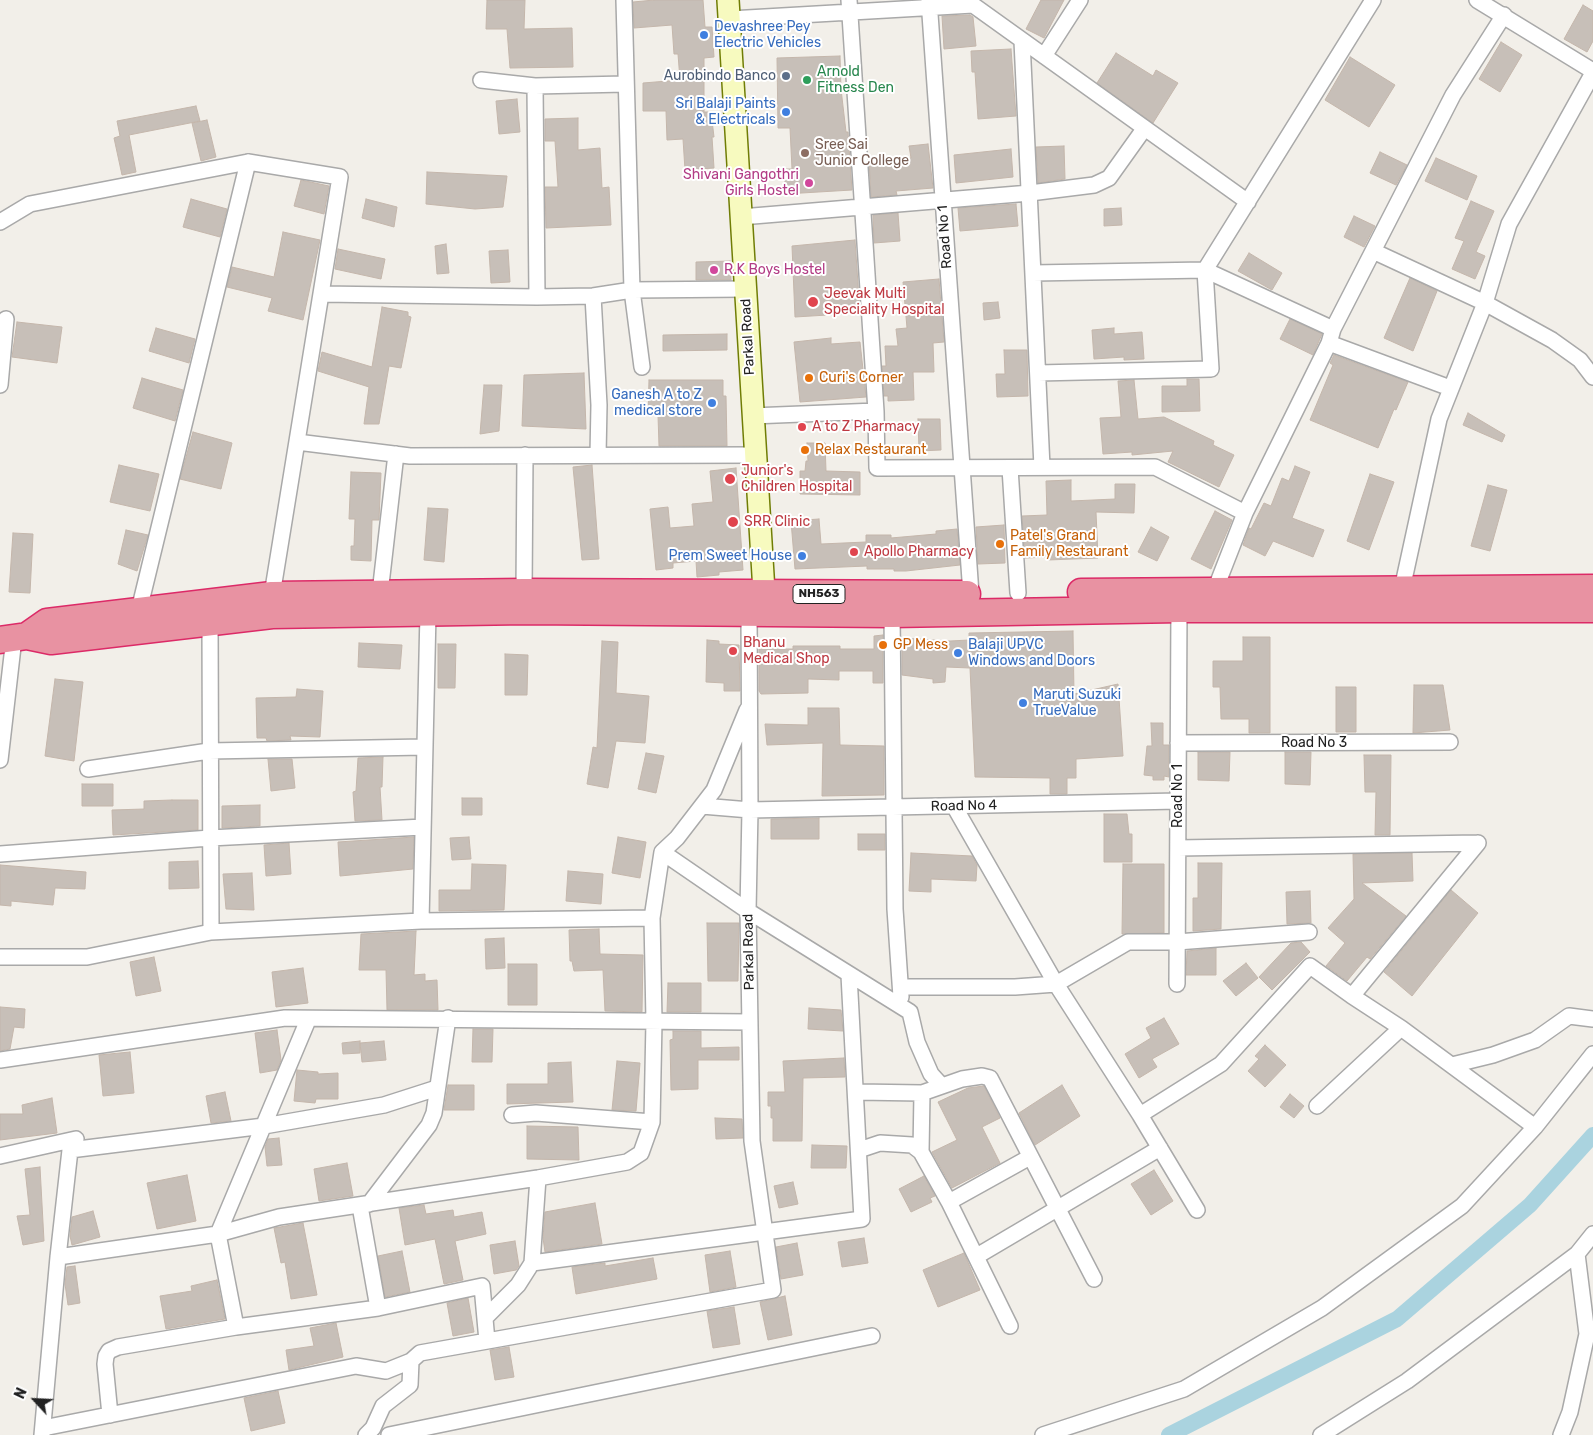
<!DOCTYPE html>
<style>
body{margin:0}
#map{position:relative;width:1593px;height:1435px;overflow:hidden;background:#f2efe9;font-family:Rubik,sans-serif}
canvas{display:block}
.north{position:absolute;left:10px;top:1375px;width:50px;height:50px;-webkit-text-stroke:4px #fff;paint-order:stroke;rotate:295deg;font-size:14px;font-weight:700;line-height:20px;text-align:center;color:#222}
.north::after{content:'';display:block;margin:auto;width:18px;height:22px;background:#222;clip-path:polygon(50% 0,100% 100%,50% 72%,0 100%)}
</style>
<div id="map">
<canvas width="1593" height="1435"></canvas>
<div class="north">N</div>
</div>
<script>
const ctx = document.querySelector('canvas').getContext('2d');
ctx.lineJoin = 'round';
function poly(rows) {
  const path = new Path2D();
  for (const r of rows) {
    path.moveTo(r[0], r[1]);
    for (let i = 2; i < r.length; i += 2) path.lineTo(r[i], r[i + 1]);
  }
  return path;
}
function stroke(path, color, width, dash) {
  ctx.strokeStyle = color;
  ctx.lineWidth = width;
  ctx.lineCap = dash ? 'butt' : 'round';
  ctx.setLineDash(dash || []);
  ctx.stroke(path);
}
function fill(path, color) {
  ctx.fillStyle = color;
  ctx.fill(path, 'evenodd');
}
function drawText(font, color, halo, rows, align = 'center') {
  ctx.font = font + ' Rubik,sans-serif';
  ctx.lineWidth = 4;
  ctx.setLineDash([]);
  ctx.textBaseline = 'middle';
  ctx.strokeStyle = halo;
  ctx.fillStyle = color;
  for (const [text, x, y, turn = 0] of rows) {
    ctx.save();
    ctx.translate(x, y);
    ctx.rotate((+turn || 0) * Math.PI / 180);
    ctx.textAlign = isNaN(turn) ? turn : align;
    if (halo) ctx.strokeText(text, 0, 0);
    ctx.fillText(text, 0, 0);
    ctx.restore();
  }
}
const canal = poly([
 [1169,1435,1397,1319,1530,1205,1593,1135]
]);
const building = poly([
 [487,0,525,0,524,29,572,28,573,67,510,68,507,29,486,29,487,0],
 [654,0,703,0,705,27,712,27,714,57,704,58,704,112,711,112,714,137,712,137,714,168,685,170,683,139,667,140,666,111,643,111,643,83,680,80,678,54,674,54,672,25,634,28,633,2,654,0],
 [1041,0,1064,0,1044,38,1026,29,1041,0],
 [1583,5,1593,11,1593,41,1587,52,1564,39,1583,5],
 [970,15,973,17,976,46,944,49,942,16,970,15],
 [1501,42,1522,55,1500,92,1479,79,1501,42],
 [1011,49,1016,116,978,119,975,72,972,72,971,51,1011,49],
 [1116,53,1153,76,1156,70,1178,83,1153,123,1097,83,1116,53],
 [840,56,841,89,846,132,848,132,852,190,785,194,785,169,792,169,790,128,778,128,777,58,840,56],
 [1350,57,1395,85,1369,127,1325,100,1350,57],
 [517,99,520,132,499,134,496,101,517,99],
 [196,106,200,121,129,135,136,172,122,175,114,138,120,136,117,121,196,106],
 [578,118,578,150,600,148,602,188,609,187,611,225,546,228,545,187,558,187,555,141,545,141,545,119,578,118],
 [207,120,216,157,201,161,192,123,207,120],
 [928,144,933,188,896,191,897,195,871,197,869,160,911,158,909,146,928,144],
 [1064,146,1065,179,1038,183,1036,147,1064,146],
 [1011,149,1013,177,956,183,954,155,1011,149],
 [1380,152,1407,165,1396,185,1370,173,1380,152],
 [1436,158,1477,176,1467,200,1425,181,1436,158],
 [427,172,507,176,503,207,475,209,426,204,427,172],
 [301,180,329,186,324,214,294,206,301,180],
 [191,199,227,209,220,237,183,227,191,199],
 [366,199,397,207,394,227,362,218,366,199],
 [1471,201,1494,211,1476,252,1485,256,1475,279,1452,269,1464,241,1455,238,1471,201],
 [1016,204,1018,226,960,231,958,208,1016,204],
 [1121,208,1122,225,1104,226,1104,209,1121,208],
 [898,213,900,241,874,243,873,215,898,213],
 [1354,216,1375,226,1364,247,1344,237,1354,216],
 [283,232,320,240,303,320,268,311,272,298,227,287,232,267,274,277,283,232],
 [855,240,860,313,795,317,792,246,855,240],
 [446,244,449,273,437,274,435,246,446,244],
 [338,249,385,259,381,279,335,269,338,249],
 [508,250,510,282,491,283,489,251,508,250],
 [1249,253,1282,273,1272,290,1238,271,1249,253],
 [730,261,731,280,696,280,696,262,730,261],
 [1410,278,1437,291,1413,351,1384,338,1410,278],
 [939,279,944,342,933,343,934,372,913,372,914,400,888,401,888,396,884,396,882,366,886,366,885,346,898,346,896,329,907,328,903,282,939,279],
 [998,302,1000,318,984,320,983,303,998,302],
 [382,307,408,312,408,316,411,317,401,368,389,366,379,424,364,424,369,387,318,371,322,352,372,367,382,307],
 [1290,319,1322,334,1313,355,1280,339,1290,319],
 [17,322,62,327,57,363,12,357,17,322],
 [156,328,195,339,189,363,149,351,156,328],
 [1114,328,1114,334,1142,332,1144,359,1124,360,1124,357,1094,359,1092,330,1114,328],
 [727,334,727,350,663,351,663,335,727,334],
 [831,338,831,344,860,342,866,397,800,402,794,342,831,338],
 [1004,350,1027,350,1028,396,997,397,996,374,1005,374,1004,350],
 [1334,355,1408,382,1396,410,1394,409,1378,448,1310,420,1333,365,1330,363,1334,355],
 [584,373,586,429,522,426,524,375,584,373],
 [142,378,183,390,175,421,133,408,142,378],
 [1187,379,1199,379,1200,411,1162,412,1162,386,1187,386,1187,379],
 [649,380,723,380,723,396,726,396,727,446,659,446,658,415,648,416,649,380],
 [1134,380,1138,419,1164,417,1214,441,1213,445,1234,455,1219,487,1168,462,1173,451,1132,455,1132,452,1103,454,1100,418,1121,417,1118,381,1134,380],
 [484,385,502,385,499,431,480,434,484,385],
 [1468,413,1505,435,1502,442,1463,425,1468,413],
 [918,419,940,419,941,450,919,451,918,419],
 [193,432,232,443,221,489,180,479,193,432],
 [807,443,825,443,826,471,860,472,860,495,800,494,800,471,805,471,806,461,808,461,807,443],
 [119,465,159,474,150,511,110,502,119,465],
 [592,465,599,559,582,560,573,467,592,465],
 [1295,466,1310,472,1292,518,1324,530,1313,557,1273,541,1265,556,1243,545,1249,528,1251,529,1264,503,1271,506,1282,478,1289,481,1295,466],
 [736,468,743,570,719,572,719,575,697,577,696,561,673,563,673,568,656,570,650,509,668,507,670,528,694,526,692,504,713,502,710,471,736,468],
 [351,472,381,473,379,520,372,520,371,561,351,560,351,546,354,546,355,519,349,519,351,472],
 [1370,474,1394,482,1369,550,1347,541,1370,474],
 [1071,480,1071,501,1115,499,1115,484,1135,484,1134,513,1096,512,1098,558,1048,560,1048,557,1025,558,1022,516,1047,515,1046,481,1071,480],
 [1488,485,1507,490,1490,551,1471,546,1488,485],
 [428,508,448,509,444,562,424,560,428,508],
 [1215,511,1232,520,1211,569,1191,559,1215,511],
 [819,519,821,544,866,542,866,535,891,535,891,538,936,534,936,531,957,529,960,565,906,571,894,571,894,569,867,569,867,566,795,569,791,521,819,519],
 [1004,525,1005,563,978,564,976,527,1004,525],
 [1151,527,1169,537,1157,561,1138,552,1151,527],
 [126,530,148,535,137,571,118,564,126,530],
 [13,533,33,534,30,593,9,592,13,533],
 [1073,631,1074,694,1118,684,1123,756,1076,759,1076,778,1067,778,1067,794,1050,794,1050,778,975,777,970,668,946,667,945,682,933,683,933,679,902,675,902,638,950,641,969,640,969,633,1073,631],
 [883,635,883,683,873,683,873,671,839,671,839,680,808,679,808,693,761,694,759,691,759,649,793,649,793,646,840,646,840,649,874,649,874,636,883,635],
 [1243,637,1270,637,1270,733,1249,733,1249,719,1221,719,1220,687,1213,687,1213,661,1243,661,1243,637],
 [707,640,719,641,719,644,739,645,740,691,724,691,724,683,706,682,707,640],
 [602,641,618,642,616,693,649,696,645,743,616,741,608,788,587,784,593,747,597,748,602,641],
 [359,643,402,645,400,669,358,667,359,643],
 [438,644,456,644,455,688,438,688,438,644],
 [505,654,528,655,527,695,505,695,505,654],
 [55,679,83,682,74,761,45,756,55,679],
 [1414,685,1443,685,1450,730,1413,733,1414,685],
 [1336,687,1356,687,1356,732,1336,732,1336,687],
 [297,689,323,691,320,737,290,736,291,740,267,741,266,738,257,738,256,698,296,697,297,689],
 [808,708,839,708,840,745,884,746,884,795,822,796,823,743,767,745,765,724,808,725,808,708],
 [1151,723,1163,723,1163,745,1169,745,1169,777,1164,776,1164,780,1153,780,1153,776,1144,775,1147,746,1152,746,1151,723],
 [1198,752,1230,752,1229,781,1198,780,1198,752],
 [1285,752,1311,752,1310,785,1285,784,1285,752],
 [646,753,664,756,656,793,638,789,646,753],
 [1364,755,1391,755,1390,835,1375,835,1376,792,1365,792,1364,755],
 [383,757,382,787,380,787,382,820,355,821,353,792,356,791,358,758,383,757],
 [268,759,292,759,295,788,271,791,268,759],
 [82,784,113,784,113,806,82,806,82,784],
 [462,798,482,798,482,815,462,815,462,798],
 [172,800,198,800,198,830,113,835,112,810,144,809,144,801,172,800],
 [260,805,260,826,222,828,222,806,260,805],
 [1104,814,1127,814,1129,834,1132,834,1132,862,1104,862,1104,814],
 [819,818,819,839,771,839,771,819,819,818],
 [858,834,885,834,885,850,858,850,858,834],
 [414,837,413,869,340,876,338,842,414,837],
 [469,837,471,859,452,860,450,838,469,837],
 [618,837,646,842,640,878,612,873,618,837],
 [289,843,291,874,266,876,264,845,289,843],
 [911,853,972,856,977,865,976,881,931,879,931,892,909,891,911,853],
 [1412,853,1413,881,1362,883,1406,916,1370,959,1367,957,1347,981,1326,966,1345,943,1328,928,1354,899,1353,854,1412,853],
 [198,861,199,888,169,889,169,862,198,861],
 [1198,863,1222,863,1221,929,1193,931,1193,898,1198,898,1198,863],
 [472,864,506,865,504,910,439,911,439,890,471,890,472,864],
 [1123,864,1164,864,1164,933,1122,934,1123,864],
 [0,865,86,872,85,889,55,888,53,905,11,901,11,906,0,905,0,865],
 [568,871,603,874,601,904,566,901,568,871],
 [252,873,254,910,226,909,223,874,252,873],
 [1451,890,1478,913,1412,996,1384,972,1451,890],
 [1310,891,1311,923,1287,924,1286,892,1310,891],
 [707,923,739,923,738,981,708,981,707,923],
 [599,929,600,954,643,955,642,1012,605,1011,603,970,574,971,572,961,570,961,569,930,599,929],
 [416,931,414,975,425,974,425,981,437,980,438,1010,387,1010,386,970,359,970,361,934,416,931],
 [504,938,505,968,486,969,485,939,504,938],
 [1301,942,1310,952,1272,990,1259,977,1291,943,1301,942],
 [1216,948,1216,975,1186,975,1187,951,1216,948],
 [154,957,161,991,136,996,130,962,154,957],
 [1246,963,1258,978,1236,996,1223,981,1246,963],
 [508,964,537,964,537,1005,508,1005,508,964],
 [303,968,308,1003,276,1007,272,972,303,968],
 [668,983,701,983,701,1012,667,1012,668,983],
 [0,1007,25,1009,24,1028,14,1027,10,1049,0,1051,0,1007],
 [809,1008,841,1010,843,1031,808,1029,809,1008],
 [1164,1018,1179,1044,1152,1059,1157,1067,1139,1078,1125,1054,1151,1038,1146,1028,1164,1018],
 [473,1029,493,1029,492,1062,472,1062,473,1029],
 [277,1030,281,1060,277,1070,260,1073,255,1033,277,1030],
 [673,1031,701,1031,701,1048,739,1047,739,1060,698,1060,698,1089,671,1090,670,1040,673,1039,673,1031],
 [360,1041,360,1053,343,1054,342,1043,360,1041],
 [384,1041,386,1060,362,1062,360,1043,384,1041],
 [1265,1045,1286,1065,1265,1087,1248,1071,1259,1059,1255,1056,1265,1045],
 [130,1052,134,1093,103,1096,99,1055,130,1052],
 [844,1058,845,1077,803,1078,802,1141,773,1141,773,1118,771,1118,771,1106,768,1106,768,1092,785,1092,783,1061,844,1058],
 [617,1061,640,1063,636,1111,612,1110,617,1061],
 [571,1062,573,1102,507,1104,507,1084,548,1084,548,1063,571,1062],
 [297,1070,318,1072,318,1074,338,1073,338,1099,316,1099,315,1103,294,1101,297,1070],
 [448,1085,474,1085,474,1110,444,1110,448,1085],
 [1062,1085,1080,1116,1035,1145,1019,1113,1062,1085],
 [984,1086,1000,1118,982,1127,1000,1163,952,1188,932,1152,957,1140,938,1102,968,1088,984,1086],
 [225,1092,231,1121,211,1123,206,1096,225,1092],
 [1290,1094,1304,1106,1294,1118,1280,1107,1290,1094],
 [52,1098,57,1133,0,1140,0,1114,23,1114,22,1105,52,1098],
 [715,1118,742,1119,743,1138,716,1139,715,1118],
 [527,1126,578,1127,579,1160,527,1159,527,1126],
 [279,1138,282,1165,267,1166,265,1147,268,1139,279,1138],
 [812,1145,847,1146,846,1168,811,1168,812,1145],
 [347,1163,353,1196,319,1201,314,1169,347,1163],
 [40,1167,44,1241,23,1245,17,1216,30,1215,25,1169,40,1167],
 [1154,1170,1173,1201,1151,1215,1131,1184,1154,1170],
 [187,1175,196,1221,157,1229,147,1183,187,1175],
 [924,1176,935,1196,930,1198,932,1202,911,1212,899,1189,924,1176],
 [793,1182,798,1204,779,1208,774,1186,793,1182],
 [595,1203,602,1244,545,1252,543,1238,545,1212,595,1203],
 [424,1205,426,1214,453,1210,454,1217,482,1212,486,1234,455,1241,463,1280,444,1284,435,1239,405,1245,399,1208,424,1205],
 [93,1211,100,1237,72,1245,70,1236,72,1217,93,1211],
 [303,1223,317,1295,291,1299,285,1262,281,1263,274,1228,303,1223],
 [864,1238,868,1263,842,1267,838,1242,864,1238],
 [515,1241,519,1266,516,1270,494,1274,490,1245,515,1241],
 [797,1243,803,1275,781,1279,776,1247,797,1243],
 [402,1251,410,1292,385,1297,378,1256,402,1251],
 [730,1251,736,1287,710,1292,705,1255,730,1251],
 [964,1253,980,1290,938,1307,923,1270,964,1253],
 [653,1258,657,1279,576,1294,572,1267,605,1263,605,1266,653,1258],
 [75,1266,80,1303,68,1305,65,1284,67,1267,75,1266],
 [217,1280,225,1319,166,1329,160,1296,192,1291,191,1286,217,1280],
 [785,1296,792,1335,768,1340,760,1302,785,1296],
 [468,1298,474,1332,453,1336,447,1303,468,1298],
 [734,1307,740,1344,713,1348,707,1311,734,1307],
 [336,1323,343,1357,289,1370,286,1350,314,1346,310,1328,336,1323],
 [509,1347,514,1377,495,1380,490,1350,509,1347],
 [278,1391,285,1423,251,1431,244,1398,278,1391]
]);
const street = poly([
 [624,0,632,290,642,367],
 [849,0,876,411,877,468,1155,467,1245,513],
 [929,0,971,594],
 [1477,0,1593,71],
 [730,19,973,5,1248,202],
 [1022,41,1042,467],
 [1044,56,1080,0],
 [481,80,535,86,625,84],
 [535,86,537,297],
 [741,217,1030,193,1094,185,1109,178,1144,129],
 [0,222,30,204,248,162,340,177,272,595],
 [1373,251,1485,303,1552,340,1580,360,1593,377],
 [1033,273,1205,270,1333,329],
 [321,294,537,297,593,296,632,290,745,289],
 [593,296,599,405,598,455],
 [1329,343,1450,388],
 [1038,373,1211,369,1205,270,1373,0],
 [0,385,6,319],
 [752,416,876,411],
 [297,442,410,456,755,455],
 [1010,468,1018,593],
 [1402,589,1439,419,1485,303,1509,224,1593,73],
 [1215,590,1245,513,1329,343,1333,329,1453,95,1504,15],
 [524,592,525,455],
 [380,593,396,454],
 [139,610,248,162],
 [892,614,895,909,901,997],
 [210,621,211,932],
 [1178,743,1450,742],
 [0,760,14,638],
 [88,769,209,751,424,747],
 [702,806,750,810,1178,801],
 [954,806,1056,984,1140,1115,1197,1210],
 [1478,843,1352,996,1401,1028,1535,1127],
 [1178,848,1478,843],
 [662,852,677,838,714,790,747,710],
 [0,854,210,838,423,827],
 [421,921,428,613],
 [0,957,87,957,211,932,421,921,652,918],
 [1177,984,1179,609],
 [902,987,1015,987,1056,984,1128,942,1177,942,1309,932],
 [0,1060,285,1018,750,1022],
 [1452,1065,1493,1055,1535,1040,1569,1016,1593,1019],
 [857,1092,922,1093,962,1079,982,1076,990,1078,1094,1279],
 [1317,1106,1401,1028],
 [512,1115,536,1113,652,1122],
 [1140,1115,1221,1064,1310,966,1352,996],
 [70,1150,264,1126,384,1105,437,1088],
 [859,1150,880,1143,912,1145,921,1152,949,1202,1010,1326],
 [921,1152,922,1093],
 [0,1156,76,1139,70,1150,58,1257,42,1435],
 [949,1202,1030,1157],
 [369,1204,429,1125,434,1113,448,1018],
 [360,1206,378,1308],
 [218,1234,279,1217,538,1178,627,1162,641,1153,652,1122,654,1021,652,918,662,852,748,911,910,1012,917,1042,931,1074,941,1085],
 [218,1234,308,1020],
 [977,1256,1160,1148],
 [58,1257,218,1234,236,1327,378,1308,482,1286,487,1341],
 [532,1263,862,1219,849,975],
 [485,1318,518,1285,532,1263,538,1178],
 [110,1415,105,1364,106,1356,109,1351,118,1347,236,1327],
 [43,1428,356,1366,386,1371,411,1361],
 [366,1435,373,1428,383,1406,410,1385,411,1361,420,1353,773,1290,752,1141,748,911,750,810,749,613],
 [389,1435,872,1336],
 [1043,1435,1184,1389,1322,1308,1462,1206,1535,1127,1593,1054],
 [1321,1435,1407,1381,1577,1254,1593,1234],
 [1561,1435,1570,1412,1587,1334,1577,1254]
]);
const secondary = poly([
 [728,0,765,608]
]);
const highway = poly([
 [1081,592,1593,588],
 [27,636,47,622,272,595,524,592,967,594],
 [0,640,27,636,51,641,272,615,526,611,892,614,1179,609,1593,609]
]);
const markers = [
 [704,35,5,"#3f7fe0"],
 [786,76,5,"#5c6f8a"],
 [807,80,5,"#2e9e5b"],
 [786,112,5,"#3f7fe0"],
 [805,153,5,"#8d6e63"],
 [809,183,5,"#d1479c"],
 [714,270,5,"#d1479c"],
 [813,302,6,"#e0444e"],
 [809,378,5,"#e8710a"],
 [712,403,5,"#3f7fe0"],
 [802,427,5,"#e0444e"],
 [805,450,5,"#e8710a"],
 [730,479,6,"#e0444e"],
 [733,522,6,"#e0444e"],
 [1000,544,5,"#e8710a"],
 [854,552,5,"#e0444e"],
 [802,556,5,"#3f7fe0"],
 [883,645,5,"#e8710a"],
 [733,651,5,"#e0444e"],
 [958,653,5,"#3f7fe0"],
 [1023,703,5,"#3f7fe0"]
];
const shields = [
 [819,594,52]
];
const shieldNames = [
 ["NH563",819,594]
];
const shopNames = [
 ["Devashree Pey",714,27],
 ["Electric Vehicles",714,43],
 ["Sri Balaji Paints",776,104,"right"],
 ["& Electricals",776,120,"right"],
 ["Ganesh A to Z",702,395,"right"],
 ["medical store",702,411,"right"],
 ["Prem Sweet House",792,556,"right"],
 ["Balaji UPVC",968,645],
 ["Windows and Doors",968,661],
 ["Maruti Suzuki",1033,695],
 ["TrueValue",1033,711]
];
const leisureNames = [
 ["Arnold",817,72],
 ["Fitness Den",817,88]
];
const serviceNames = [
 ["Aurobindo Banco",776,76]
];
const educationNames = [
 ["Sree Sai",815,145],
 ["Junior College",815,161]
];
const hotelNames = [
 ["Shivani Gangothri",799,175],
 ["Girls Hostel",799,191],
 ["R.K Boys Hostel",724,270,"left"]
];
const streetNames = [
 ["Road No 1",945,237,-94],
 ["Parkal Road",748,337,-93],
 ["Road No 3",1314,743],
 ["Road No 1",1178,796,-90],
 ["Road No 4",964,806,-1],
 ["Parkal Road",749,952,-91]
];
const healthNames = [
 ["Jeevak Multi",824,294],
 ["Speciality Hospital",824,310],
 ["A to Z Pharmacy",812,427],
 ["Junior's",741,471],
 ["Children Hospital",741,487],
 ["SRR Clinic",744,522],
 ["Apollo Pharmacy",864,552],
 ["Bhanu",743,643],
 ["Medical Shop",743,659]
];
const foodNames = [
 ["Curi's Corner",819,378],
 ["Relax Restaurant",815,450],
 ["Patel's Grand",1010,536],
 ["Family Restaurant",1010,552],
 ["GP Mess",893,645]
];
stroke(canal, '#aad3df', 16);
fill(building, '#c7bfb8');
stroke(building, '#c4b6ab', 1);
stroke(street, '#a9a9a9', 18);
stroke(secondary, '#707d05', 24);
stroke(highway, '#dc2a67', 29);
stroke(street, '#fff', 15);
stroke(secondary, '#f7fabf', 21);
stroke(highway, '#e892a2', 26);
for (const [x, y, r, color] of markers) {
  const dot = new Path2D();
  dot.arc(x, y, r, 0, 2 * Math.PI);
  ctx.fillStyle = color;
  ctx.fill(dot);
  stroke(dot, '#fff', 2);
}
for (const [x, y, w] of shields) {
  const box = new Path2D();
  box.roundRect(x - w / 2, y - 9.5, w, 19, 4);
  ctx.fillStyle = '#fff';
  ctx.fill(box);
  stroke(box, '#222', 1);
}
drawText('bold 12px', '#222', null, shieldNames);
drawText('14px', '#366cbe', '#fff', shopNames, 'left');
drawText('14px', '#27864d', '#fff', leisureNames, 'left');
drawText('14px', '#4e5e75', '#fff', serviceNames, 'right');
drawText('14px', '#785e54', '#fff', educationNames, 'left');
drawText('14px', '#b23c85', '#fff', hotelNames, 'right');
drawText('14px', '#222', '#fff', streetNames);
drawText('14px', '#be3a42', '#fff', healthNames, 'left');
drawText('14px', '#c56008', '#fff', foodNames, 'left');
</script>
